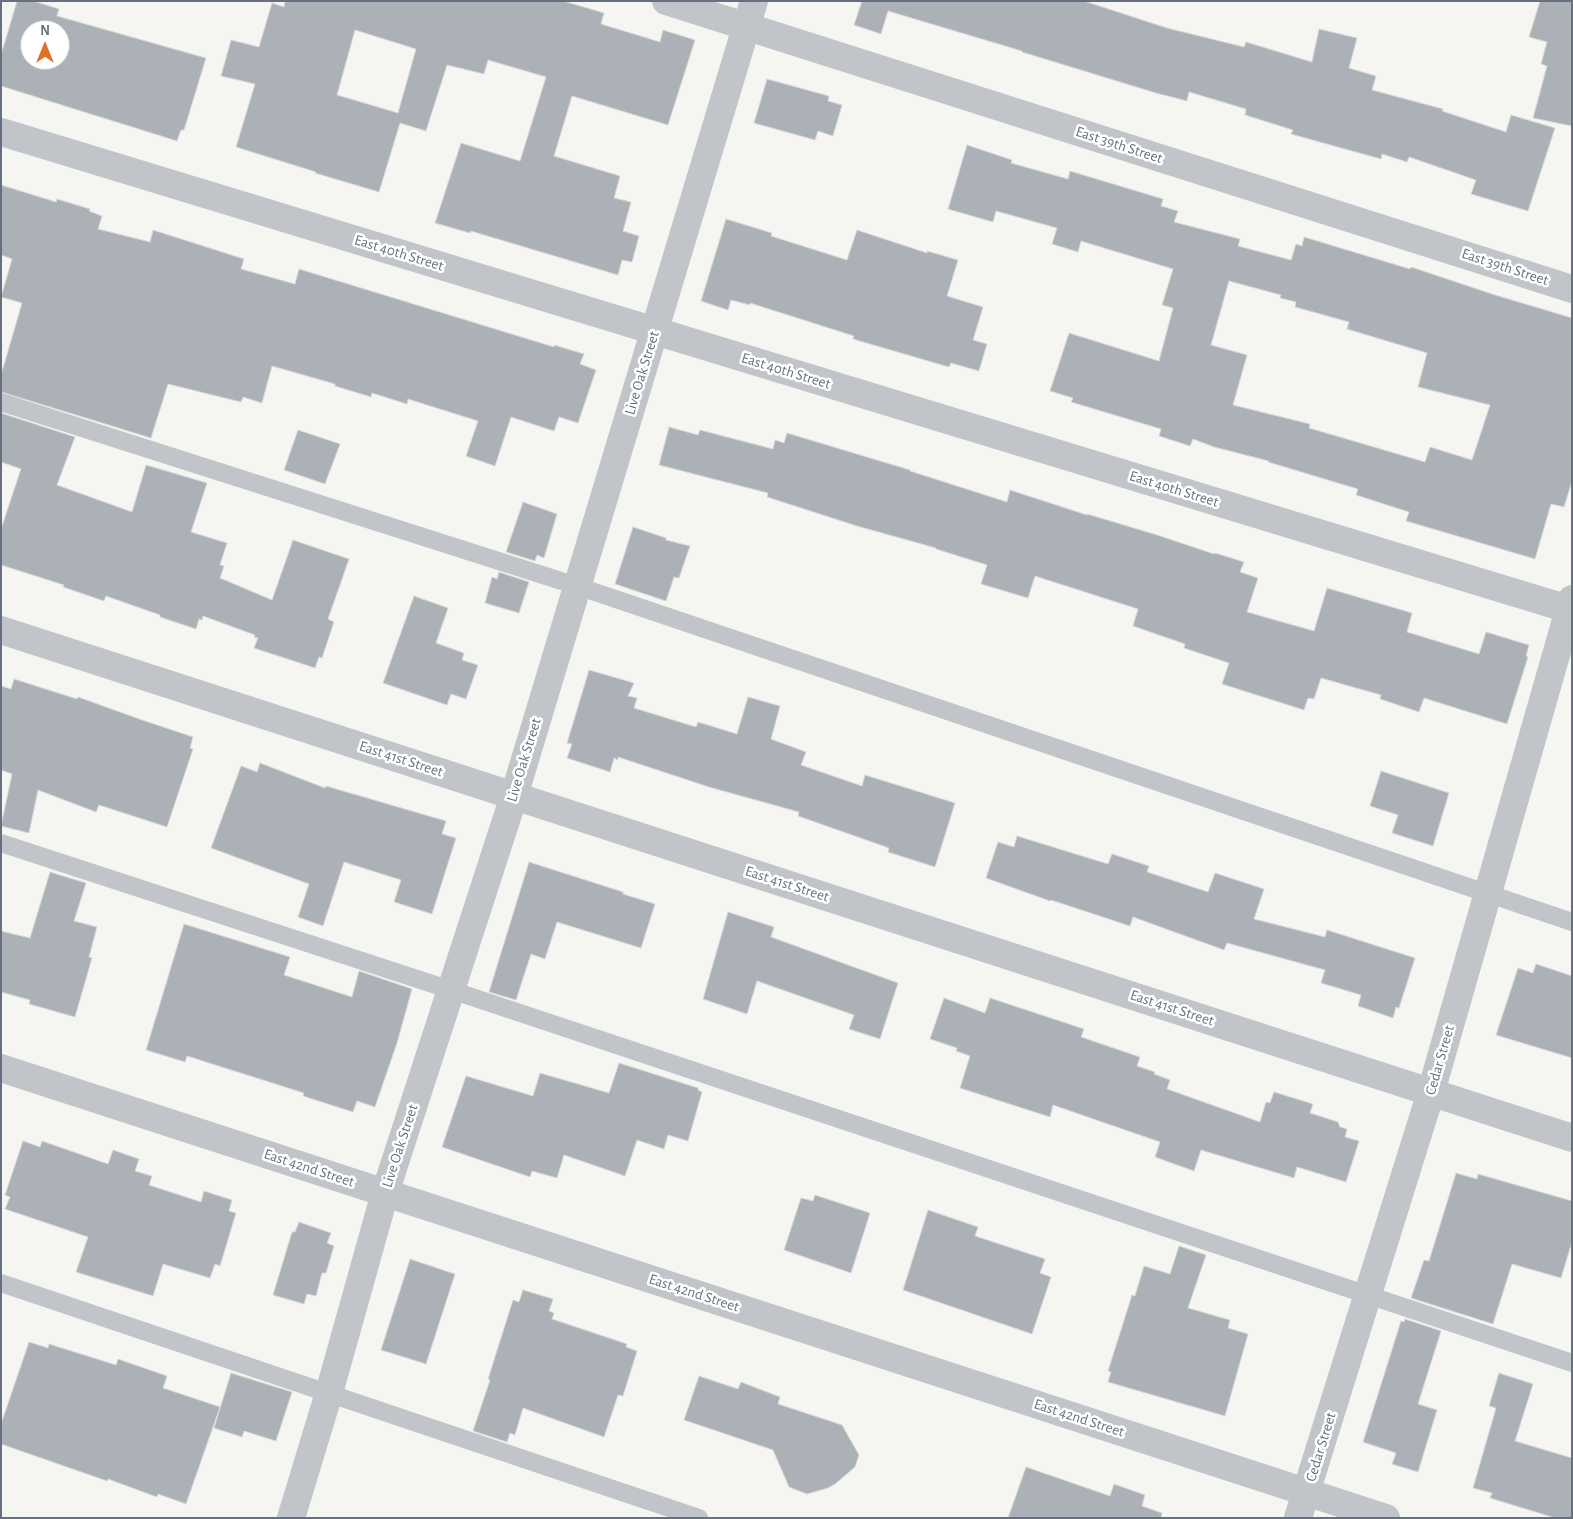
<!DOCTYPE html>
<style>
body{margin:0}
#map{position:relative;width:1573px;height:1519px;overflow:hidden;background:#f5f6f2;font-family:"Alegreya Sans",sans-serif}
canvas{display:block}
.frame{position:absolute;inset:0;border:2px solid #657183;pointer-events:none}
.north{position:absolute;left:20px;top:20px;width:50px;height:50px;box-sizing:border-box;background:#fff;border:1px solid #c1c6cd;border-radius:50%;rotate:0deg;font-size:14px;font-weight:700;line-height:20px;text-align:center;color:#657183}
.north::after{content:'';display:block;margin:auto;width:18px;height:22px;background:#e16f27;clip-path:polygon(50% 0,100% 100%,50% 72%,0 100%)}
</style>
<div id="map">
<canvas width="1573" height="1519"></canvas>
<div class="frame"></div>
<div class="north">N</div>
</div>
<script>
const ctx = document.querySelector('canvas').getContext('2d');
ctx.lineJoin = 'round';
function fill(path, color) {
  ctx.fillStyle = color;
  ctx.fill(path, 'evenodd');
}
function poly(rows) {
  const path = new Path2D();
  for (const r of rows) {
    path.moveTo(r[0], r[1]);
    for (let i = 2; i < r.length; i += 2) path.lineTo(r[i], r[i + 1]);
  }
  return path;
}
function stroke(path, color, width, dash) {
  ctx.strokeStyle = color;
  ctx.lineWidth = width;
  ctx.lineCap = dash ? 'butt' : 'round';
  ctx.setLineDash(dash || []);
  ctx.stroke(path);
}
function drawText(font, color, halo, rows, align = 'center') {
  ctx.font = font + ' "Alegreya Sans",sans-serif';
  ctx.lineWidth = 5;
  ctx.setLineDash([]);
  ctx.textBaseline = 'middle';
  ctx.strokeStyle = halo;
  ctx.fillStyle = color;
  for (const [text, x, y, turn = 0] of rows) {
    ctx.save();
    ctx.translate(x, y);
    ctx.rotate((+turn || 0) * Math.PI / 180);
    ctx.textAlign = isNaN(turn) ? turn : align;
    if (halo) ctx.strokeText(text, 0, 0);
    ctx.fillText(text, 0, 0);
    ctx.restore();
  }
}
const building = poly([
 [17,1,33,1,59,9,57,16,206,58,184,130,181,130,177,141,1,86,1,55,17,1],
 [30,30,60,30,60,60,30,60,30,30],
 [285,1,563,1,604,13,601,24,660,42,663,30,695,40,668,125,572,96,554,156,620,176,614,198,631,202,623,231,639,236,632,262,622,260,618,275,471,231,470,233,435,223,461,143,520,161,546,77,488,60,484,74,447,65,426,131,400,123,379,192,315,173,316,172,236,147,255,84,221,76,231,40,259,47,272,3,284,7,285,1],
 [355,30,416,49,398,113,337,95,355,30],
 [862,1,1084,1,1167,28,1244,47,1246,42,1312,62,1319,29,1357,38,1349,68,1376,76,1372,90,1443,109,1442,111,1506,132,1511,115,1555,128,1528,211,1471,194,1476,180,1409,157,1407,162,1382,154,1381,159,1291,134,1293,130,1245,115,1246,109,1189,92,1187,101,1156,93,1022,52,1022,51,888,11,881,34,854,25,862,1],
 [1540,1,1572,1,1572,126,1533,118,1547,66,1541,64,1547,42,1529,37,1540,1],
 [767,79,829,96,828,101,842,105,833,136,818,131,815,140,754,123,767,79],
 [967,145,1012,160,1011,163,1068,179,1070,171,1163,199,1161,206,1178,211,1174,222,1240,239,1238,246,1291,260,1296,244,1302,246,1304,237,1410,269,1411,267,1492,294,1572,318,1572,481,1564,507,1551,504,1535,559,1406,521,1409,512,1356,495,1358,489,1268,462,1269,461,1214,447,1193,439,1190,446,1159,436,1161,429,1071,402,1073,398,1050,391,1069,333,1159,361,1173,308,1162,305,1173,269,1081,241,1078,252,1052,244,1057,228,996,211,993,222,948,209,967,145],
 [1229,281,1281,295,1280,298,1296,302,1295,307,1349,322,1347,329,1427,353,1418,387,1490,405,1472,460,1430,447,1425,462,1309,428,1310,424,1233,405,1247,355,1211,345,1229,281],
 [1,185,56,202,57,199,90,209,89,211,102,216,98,229,150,242,153,230,244,259,241,269,295,284,299,269,554,347,554,345,584,354,580,364,596,370,578,423,559,417,554,431,511,417,495,466,466,456,478,421,408,399,407,404,372,393,371,397,335,386,335,384,272,366,262,403,243,397,241,402,168,384,151,438,1,392,1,375,22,303,1,297,12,259,1,255,1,185],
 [726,219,772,233,771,236,847,260,857,230,927,253,927,251,958,260,947,296,983,307,973,340,987,344,979,371,951,363,949,367,853,339,854,336,750,303,750,305,731,300,728,310,701,301,726,219],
 [1,413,75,437,57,485,132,512,146,465,207,483,191,532,227,543,220,565,224,566,220,578,272,600,293,540,349,559,328,619,334,622,322,658,319,657,315,668,254,648,258,638,254,637,255,635,203,616,202,620,199,619,196,629,160,617,160,615,106,596,104,601,63,587,64,585,1,565,1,529,21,469,1,462,1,413],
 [669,427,698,435,700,430,773,449,775,440,784,443,787,433,910,470,910,471,1007,502,1010,490,1087,515,1087,514,1157,535,1214,554,1215,553,1244,562,1240,572,1258,578,1247,612,1314,631,1327,588,1412,613,1407,632,1479,654,1486,632,1529,645,1526,656,1528,657,1507,724,1424,698,1419,712,1380,699,1381,695,1321,678,1314,699,1308,698,1304,710,1222,684,1229,663,1184,648,1185,644,1133,626,1138,609,1035,576,1028,598,981,584,987,565,936,549,936,548,857,526,767,497,768,493,659,465,669,427],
 [298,430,340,444,325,484,284,470,298,430],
 [523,502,557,514,544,558,537,555,535,561,506,552,523,502],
 [633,527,666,538,666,540,690,546,679,578,674,577,666,601,615,584,633,527],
 [499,572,529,582,519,613,485,603,492,577,497,579,499,572],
 [414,596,448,608,436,643,464,653,462,660,478,665,466,699,451,694,447,705,383,683,414,596],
 [589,670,634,683,628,696,637,698,634,708,696,727,698,722,737,734,748,697,780,706,771,739,806,752,801,765,862,786,865,775,955,803,935,867,888,852,889,848,798,816,799,812,709,787,618,757,618,760,614,758,610,772,567,758,572,744,567,743,589,670],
 [14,679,77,699,78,697,142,720,193,737,190,748,193,749,167,827,99,805,96,812,38,790,29,833,1,826,12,774,1,770,1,686,11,689,14,679],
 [260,763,325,788,326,786,446,821,442,834,456,838,432,914,394,902,401,880,344,862,323,926,298,917,309,884,211,848,241,766,257,772,260,763],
 [1381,771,1449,793,1433,846,1392,833,1398,815,1370,806,1381,771],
 [1017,836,1108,864,1112,854,1149,866,1147,872,1208,892,1215,873,1264,889,1254,919,1325,937,1327,930,1415,958,1399,1008,1396,1007,1393,1018,1358,1006,1361,995,1321,983,1325,970,1227,943,1224,950,1133,917,1130,926,1051,900,1050,901,986,878,998,842,1014,847,1017,836],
 [529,862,623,892,623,894,655,904,641,948,557,922,545,959,531,954,516,1000,489,992,529,862],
 [50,872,86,883,74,921,97,927,89,957,92,958,75,1017,29,1004,30,1000,1,992,1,931,30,938,50,872],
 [728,912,774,927,771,937,898,983,880,1039,849,1029,854,1015,757,981,747,1014,703,999,728,912],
 [184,924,290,957,284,975,352,997,359,971,412,989,397,1043,375,1107,357,1101,353,1112,303,1096,304,1093,187,1056,185,1062,146,1050,184,924],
 [1536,964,1572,976,1572,1058,1496,1035,1518,968,1533,973,1536,964],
 [944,998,985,1013,990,998,1084,1029,1081,1037,1140,1057,1137,1066,1155,1072,1154,1074,1170,1080,1167,1089,1260,1122,1266,1102,1270,1103,1274,1092,1313,1104,1310,1113,1338,1122,1340,1127,1347,1129,1345,1137,1359,1141,1346,1182,1297,1167,1294,1178,1201,1150,1194,1171,1155,1157,1160,1142,1053,1105,1050,1117,960,1088,970,1056,956,1051,957,1048,930,1039,944,998],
 [619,1063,698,1088,698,1090,702,1092,688,1141,668,1135,664,1149,637,1140,625,1176,564,1155,557,1178,532,1171,530,1177,442,1147,466,1076,533,1096,540,1073,609,1093,619,1063],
 [23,1141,40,1147,42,1141,108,1164,113,1150,139,1159,135,1171,152,1176,149,1185,201,1202,204,1191,232,1200,229,1211,236,1213,220,1266,215,1264,210,1278,163,1264,153,1296,76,1272,88,1237,5,1209,10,1197,5,1195,23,1141],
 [1456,1173,1477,1179,1478,1174,1572,1201,1572,1242,1561,1278,1512,1264,1493,1324,1411,1298,1424,1260,1429,1261,1456,1173],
 [815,1195,870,1213,851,1273,784,1250,801,1198,813,1201,815,1195],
 [928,1210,978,1227,975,1236,1045,1259,1040,1273,1051,1277,1032,1334,903,1290,928,1210],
 [299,1222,331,1233,327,1243,334,1246,326,1273,322,1273,316,1296,307,1294,304,1304,273,1295,292,1232,295,1232,299,1222],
 [1179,1246,1206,1255,1188,1308,1230,1320,1228,1328,1248,1334,1225,1416,1108,1382,1111,1372,1108,1371,1132,1295,1135,1296,1144,1266,1170,1274,1179,1246],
 [410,1259,455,1274,426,1364,381,1350,410,1259],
 [523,1290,553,1299,549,1311,554,1313,552,1319,627,1344,626,1347,637,1351,623,1396,618,1395,604,1437,523,1408,515,1435,510,1433,507,1442,473,1431,490,1380,488,1379,513,1300,519,1302,523,1290],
 [1405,1319,1441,1331,1418,1404,1437,1410,1418,1472,1392,1464,1396,1453,1363,1442,1401,1321,1404,1322,1405,1319],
 [29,1342,48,1348,49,1344,116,1365,118,1359,167,1376,163,1388,220,1407,186,1504,158,1494,157,1497,108,1479,107,1481,1,1444,1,1424,29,1342],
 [231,1373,292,1392,276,1441,244,1431,242,1437,214,1428,231,1373],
 [1499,1373,1533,1384,1515,1441,1572,1458,1572,1518,1555,1518,1490,1498,1492,1493,1473,1488,1496,1408,1489,1406,1499,1373],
 [699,1376,738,1389,741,1382,780,1397,778,1404,842,1425,859,1455,855,1467,835,1484,828,1488,807,1494,789,1487,773,1450,684,1420,699,1376],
 [1026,1467,1110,1496,1114,1484,1145,1495,1142,1506,1162,1513,1161,1518,1008,1518,1026,1467]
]);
const service = poly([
 [1,402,577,586,1572,922],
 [1,843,451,990,1572,1363],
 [1,1283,699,1518]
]);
const minor = poly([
 [666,1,1572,289],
 [1,132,1572,610],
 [1,630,1572,1138],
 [1,1068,1386,1518],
 [291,1518,329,1393,385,1193,514,796,754,1],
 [1298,1518,1431,1092,1572,599]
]);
const streetNames = [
 ["East 39th Street",1119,145,18],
 ["East 40th Street",399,253,17],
 ["East 39th Street",1505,267,18],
 ["East 40th Street",786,371,17],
 ["Live Oak Street",642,373,-73],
 ["East 40th Street",1174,489,17],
 ["East 41st Street",401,759,18],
 ["Live Oak Street",524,760,-73],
 ["East 41st Street",787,884,18],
 ["East 41st Street",1172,1008,18],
 ["Cedar Street",1440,1060,-74],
 ["Live Oak Street",400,1146,-72],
 ["East 42nd Street",309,1168,18],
 ["East 42nd Street",694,1293,18],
 ["East 42nd Street",1079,1418,18],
 ["Cedar Street",1321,1447,-73]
];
fill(building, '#acb1b8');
stroke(building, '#d7d7d5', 1);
stroke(service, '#c1c4c8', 18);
stroke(minor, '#c1c4c8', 28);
drawText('15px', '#657183', '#fff', streetNames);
</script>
